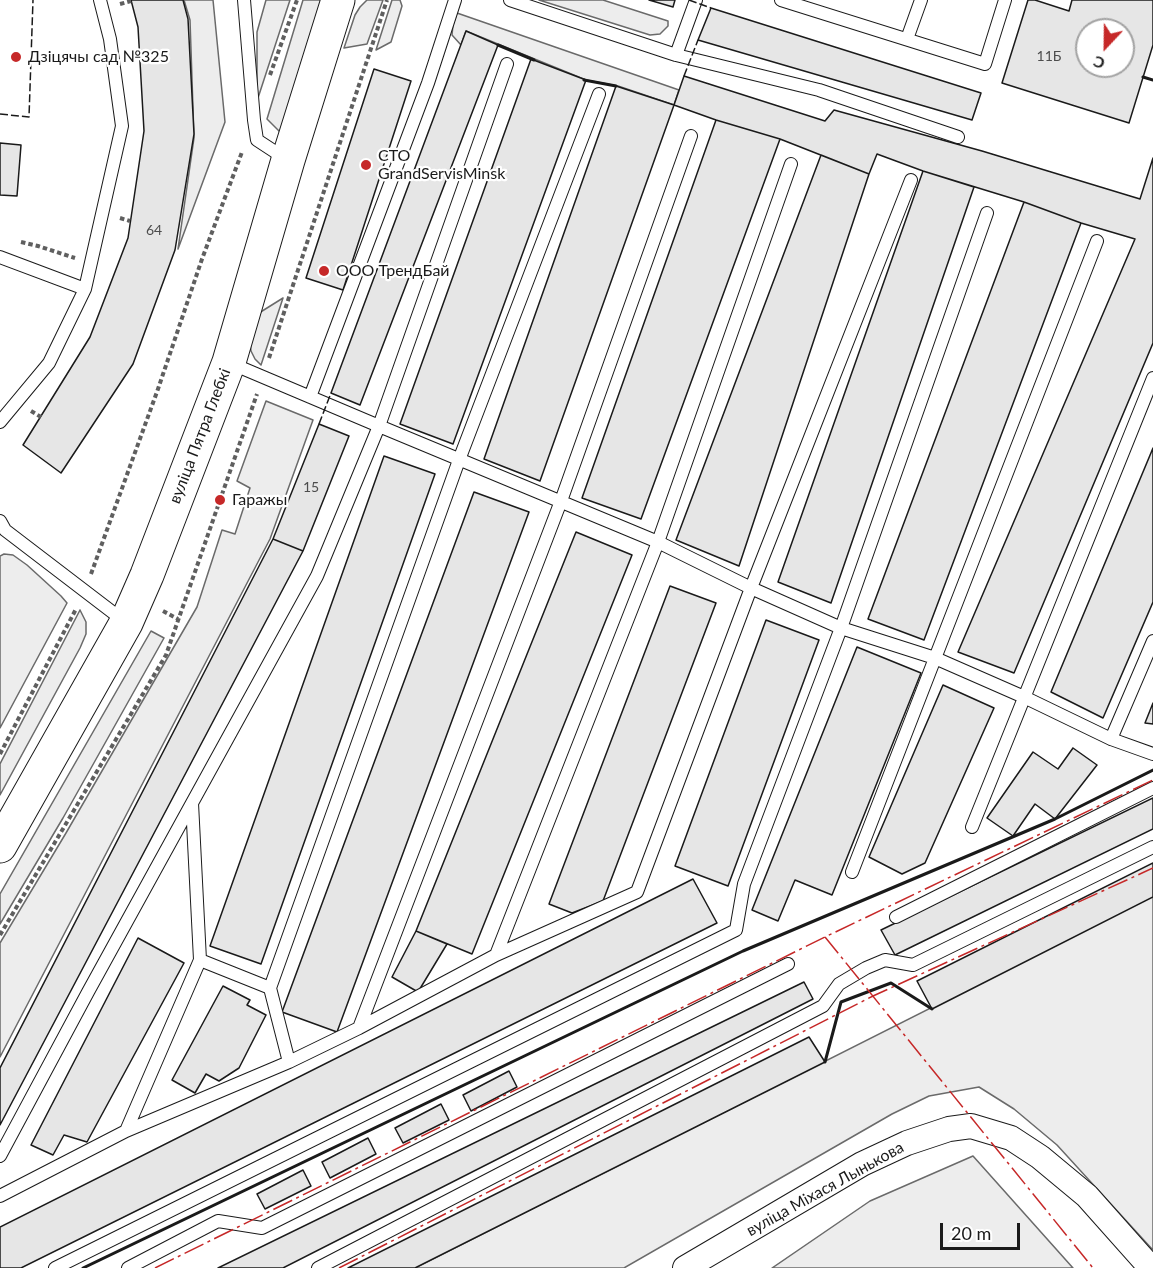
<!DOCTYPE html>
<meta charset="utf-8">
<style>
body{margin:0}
#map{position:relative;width:1153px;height:1268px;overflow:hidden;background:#fff;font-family:Lato,sans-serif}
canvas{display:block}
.north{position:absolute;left:1075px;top:18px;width:60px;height:60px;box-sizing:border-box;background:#fff;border:2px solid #a3a3a3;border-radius:50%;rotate:202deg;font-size:16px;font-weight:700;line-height:24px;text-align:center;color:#1a1a1a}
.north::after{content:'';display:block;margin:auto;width:21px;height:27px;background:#c62828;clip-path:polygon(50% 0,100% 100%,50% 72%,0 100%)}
.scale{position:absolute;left:940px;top:1223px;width:80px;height:27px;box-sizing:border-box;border:3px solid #1a1a1a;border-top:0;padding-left:8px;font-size:18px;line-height:21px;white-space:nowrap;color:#1a1a1a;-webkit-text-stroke:4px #fff;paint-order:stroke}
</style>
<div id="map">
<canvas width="1153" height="1268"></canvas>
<div class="north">С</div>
<div class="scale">20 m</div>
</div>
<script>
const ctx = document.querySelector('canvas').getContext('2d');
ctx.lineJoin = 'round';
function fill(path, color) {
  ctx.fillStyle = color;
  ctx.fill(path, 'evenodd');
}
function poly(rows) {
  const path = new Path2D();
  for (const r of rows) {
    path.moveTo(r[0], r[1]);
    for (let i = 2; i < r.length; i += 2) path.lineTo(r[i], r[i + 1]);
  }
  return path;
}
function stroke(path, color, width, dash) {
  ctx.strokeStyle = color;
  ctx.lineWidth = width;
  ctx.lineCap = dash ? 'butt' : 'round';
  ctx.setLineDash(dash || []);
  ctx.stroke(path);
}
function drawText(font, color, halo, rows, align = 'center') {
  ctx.font = font + ' Lato,sans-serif';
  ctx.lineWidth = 4.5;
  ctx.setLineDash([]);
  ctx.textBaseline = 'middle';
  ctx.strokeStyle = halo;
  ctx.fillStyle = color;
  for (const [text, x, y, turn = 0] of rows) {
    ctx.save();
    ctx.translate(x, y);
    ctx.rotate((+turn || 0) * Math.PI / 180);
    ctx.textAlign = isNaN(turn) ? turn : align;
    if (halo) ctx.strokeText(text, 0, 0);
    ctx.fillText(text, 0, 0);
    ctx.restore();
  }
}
const green = poly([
 [184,0,213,0,225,122,178,249,194,138,190,20,184,0],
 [266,0,290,0,257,101,257,32,266,0],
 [303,0,325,0,286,138,267,119,303,0],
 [367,0,383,0,367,44,344,48,355,15,360,7,367,0],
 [392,0,400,0,402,6,391,42,376,50,392,0],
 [539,0,603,0,668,21,668,26,660,34,650,35,539,0],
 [457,13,679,90,674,105,618,86,586,80,466,31,461,45,452,35,453,25,457,13],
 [283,298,261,365,255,359,251,351,250,343,259,313,283,298],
 [266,401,313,420,270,539,0,1057,0,943,66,833,197,607,222,530,235,534,250,488,237,481,266,401],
 [4,554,13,555,27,565,61,596,67,603,0,728,0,556,4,554],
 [80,610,86,622,86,634,80,648,0,795,0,764,80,610],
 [151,631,164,638,63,818,0,924,0,894,151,631],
 [1153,896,1153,1250,1057,1145,1014,1109,979,1087,929,1096,892,1114,624,1268,415,1268,1153,896],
 [973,1156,1073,1268,772,1268,870,1201,973,1156]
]);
const building = poly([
 [131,0,183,0,188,19,194,134,175,250,133,364,61,473,23,445,90,337,128,238,144,131,138,27,131,0],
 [649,0,675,0,673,7,649,0],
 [1028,0,1035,0,1069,11,1072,0,1153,0,1153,45,1129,123,1002,83,1028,0],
 [1087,30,1123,30,1123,66,1087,66,1087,30],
 [711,8,981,93,972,120,698,40,711,8],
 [466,31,498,45,360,405,331,393,466,31],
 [531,59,586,80,453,444,400,424,531,59],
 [374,69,411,81,343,290,306,278,374,69],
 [684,76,825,121,834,110,982,151,1140,199,1153,158,1153,343,1014,673,958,652,1135,239,1081,223,1024,202,923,171,877,154,869,174,780,139,716,120,674,105,684,76],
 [616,86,674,105,540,481,484,459,616,86],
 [716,120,780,139,641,519,582,498,716,120],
 [0,143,21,145,17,196,0,195,0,143],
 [821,155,869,174,739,566,676,540,821,155],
 [923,171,974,187,831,603,778,582,923,171],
 [1024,202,1081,223,924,640,868,619,1024,202],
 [319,424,349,436,303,551,273,539,319,424],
 [1153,448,1153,602,1103,718,1051,692,1153,448],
 [384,456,435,474,261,964,210,946,384,456],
 [474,492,529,512,337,1032,282,1012,474,492],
 [576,532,632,555,472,954,416,931,576,532],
 [273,539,303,551,0,1125,0,1068,273,539],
 [670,586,716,603,603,901,572,913,549,904,670,586],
 [766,620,819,640,728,886,675,866,766,620],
 [857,647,921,673,832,895,795,880,778,921,752,910,857,647],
 [943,685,994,708,925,863,902,874,869,857,943,685],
 [1153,703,1153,724,1145,723,1153,703],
 [1073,748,1097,765,1055,819,1035,804,1013,836,987,818,1033,752,1058,769,1073,748],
 [1153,798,1153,829,895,955,881,930,1153,798],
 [1153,863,1153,897,932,1009,917,981,1153,863],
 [693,879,717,923,21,1268,0,1268,0,1227,693,879],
 [416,931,447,944,418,992,392,977,416,931],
 [138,938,184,963,87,1142,64,1135,53,1155,31,1145,138,938],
 [804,982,813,999,283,1268,218,1268,804,982],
 [223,986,250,1000,247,1005,266,1015,239,1068,219,1081,206,1074,195,1093,172,1080,223,986],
 [809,1037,825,1062,415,1268,348,1268,809,1037],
 [509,1071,517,1087,471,1111,463,1095,509,1071],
 [441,1104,449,1120,403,1143,395,1128,441,1104],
 [368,1138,376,1154,330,1178,322,1162,368,1138],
 [303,1170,311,1186,265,1209,257,1194,303,1170]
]);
const path = poly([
 [120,4,131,1],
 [270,75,297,0],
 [120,218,130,221],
 [21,242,38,246,75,258],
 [269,358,387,0],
 [31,411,41,417],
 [91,574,158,389,202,259,242,152],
 [163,611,178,619],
 [0,754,76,609],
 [0,935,166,655,257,394]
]);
const service = poly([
 [244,0,254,120,257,140,286,159],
 [510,0,676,55,819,90,958,137],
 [781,0,985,64,1005,0],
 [907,39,921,0],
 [676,55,696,0],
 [0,257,85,289],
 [230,363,379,426,658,542,751,588,841,628,935,658,1024,697,1111,739,1153,754],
 [310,397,428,83,455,0],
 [0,422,49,363,85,289,122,126,110,39,100,0],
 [0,521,5,530,124,621],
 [1111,739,1153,641],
 [972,827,1153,378],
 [852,872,1097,241],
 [896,917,1153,788],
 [496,955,658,542,791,164],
 [200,960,270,988],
 [359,1028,561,501,691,136],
 [289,1062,270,988,459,460,599,94],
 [126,1131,200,960,192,803],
 [0,1156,88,992,317,576,379,426,507,64],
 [0,1196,126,1131,289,1062,359,1028,496,955,637,892,751,588,911,180],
 [55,1268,736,930,744,884,841,628,987,213],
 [128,1268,218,1221,262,1228,788,964],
 [318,1268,823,1006,839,984,866,968,885,960,913,965,1153,847]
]);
const minor = poly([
 [685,1268,862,1164,907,1143,949,1129,971,1126,1011,1138,1040,1157,1087,1196,1151,1268]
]);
const secondary = poly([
 [0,846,126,623,147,575,229,362,288,160,338,0]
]);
const fence = poly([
 [689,0,711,8],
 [684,76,698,40],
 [0,114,29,117,33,0],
 [319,424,331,393]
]);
const wall = poly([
 [498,45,534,60],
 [1143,77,1153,80],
 [584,80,616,86],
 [825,1062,841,1002,891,983,932,1009],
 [83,1268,743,951,1055,819,1153,770]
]);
const power = poly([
 [825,937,1093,1268],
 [155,1268,825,937,1153,780],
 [339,1268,873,996,1153,868]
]);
const markers = [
 [16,57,6,"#c62828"],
 [366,165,6,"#c62828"],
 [324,271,6,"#c62828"],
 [220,500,6,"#c62828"]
];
const numberNames = [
 ["11Б",1049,56],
 ["64",154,230],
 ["15",311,487]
];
const poiNames = [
 ["Дзіцячы сад №325",28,57],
 ["СТО",378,156],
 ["GrandServisMinsk",378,174],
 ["ООО ТрендБай",336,271],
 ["Гаражы",232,500]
];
const streetNames = [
 ["вуліца Пятра Глебкі",200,436,-69],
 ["вуліца Міхася Лынькова",825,1189,-29]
];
fill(green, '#ededed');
stroke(green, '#6a6a6a', 1.5);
fill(building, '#e6e6e6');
stroke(building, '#1a1a1a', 1.5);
stroke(service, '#1a1a1a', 14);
stroke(minor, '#1a1a1a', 26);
stroke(secondary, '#1a1a1a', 35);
stroke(path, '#5f5f5f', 4, [4.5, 3]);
stroke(service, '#fff', 12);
stroke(minor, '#fff', 24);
stroke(secondary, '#fff', 33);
stroke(fence, '#1a1a1a', 1.5, [8, 3]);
stroke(wall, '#1a1a1a', 3);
stroke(power, '#c62828', 1.5, [21, 4.5, 3, 4.5]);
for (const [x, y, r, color] of markers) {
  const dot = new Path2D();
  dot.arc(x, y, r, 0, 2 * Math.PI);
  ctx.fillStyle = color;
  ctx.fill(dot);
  stroke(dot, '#fff', 2);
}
drawText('14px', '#4d4d4d', null, numberNames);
drawText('16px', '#1a1a1a', '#fff', poiNames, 'left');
drawText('16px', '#1a1a1a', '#fff', streetNames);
</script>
